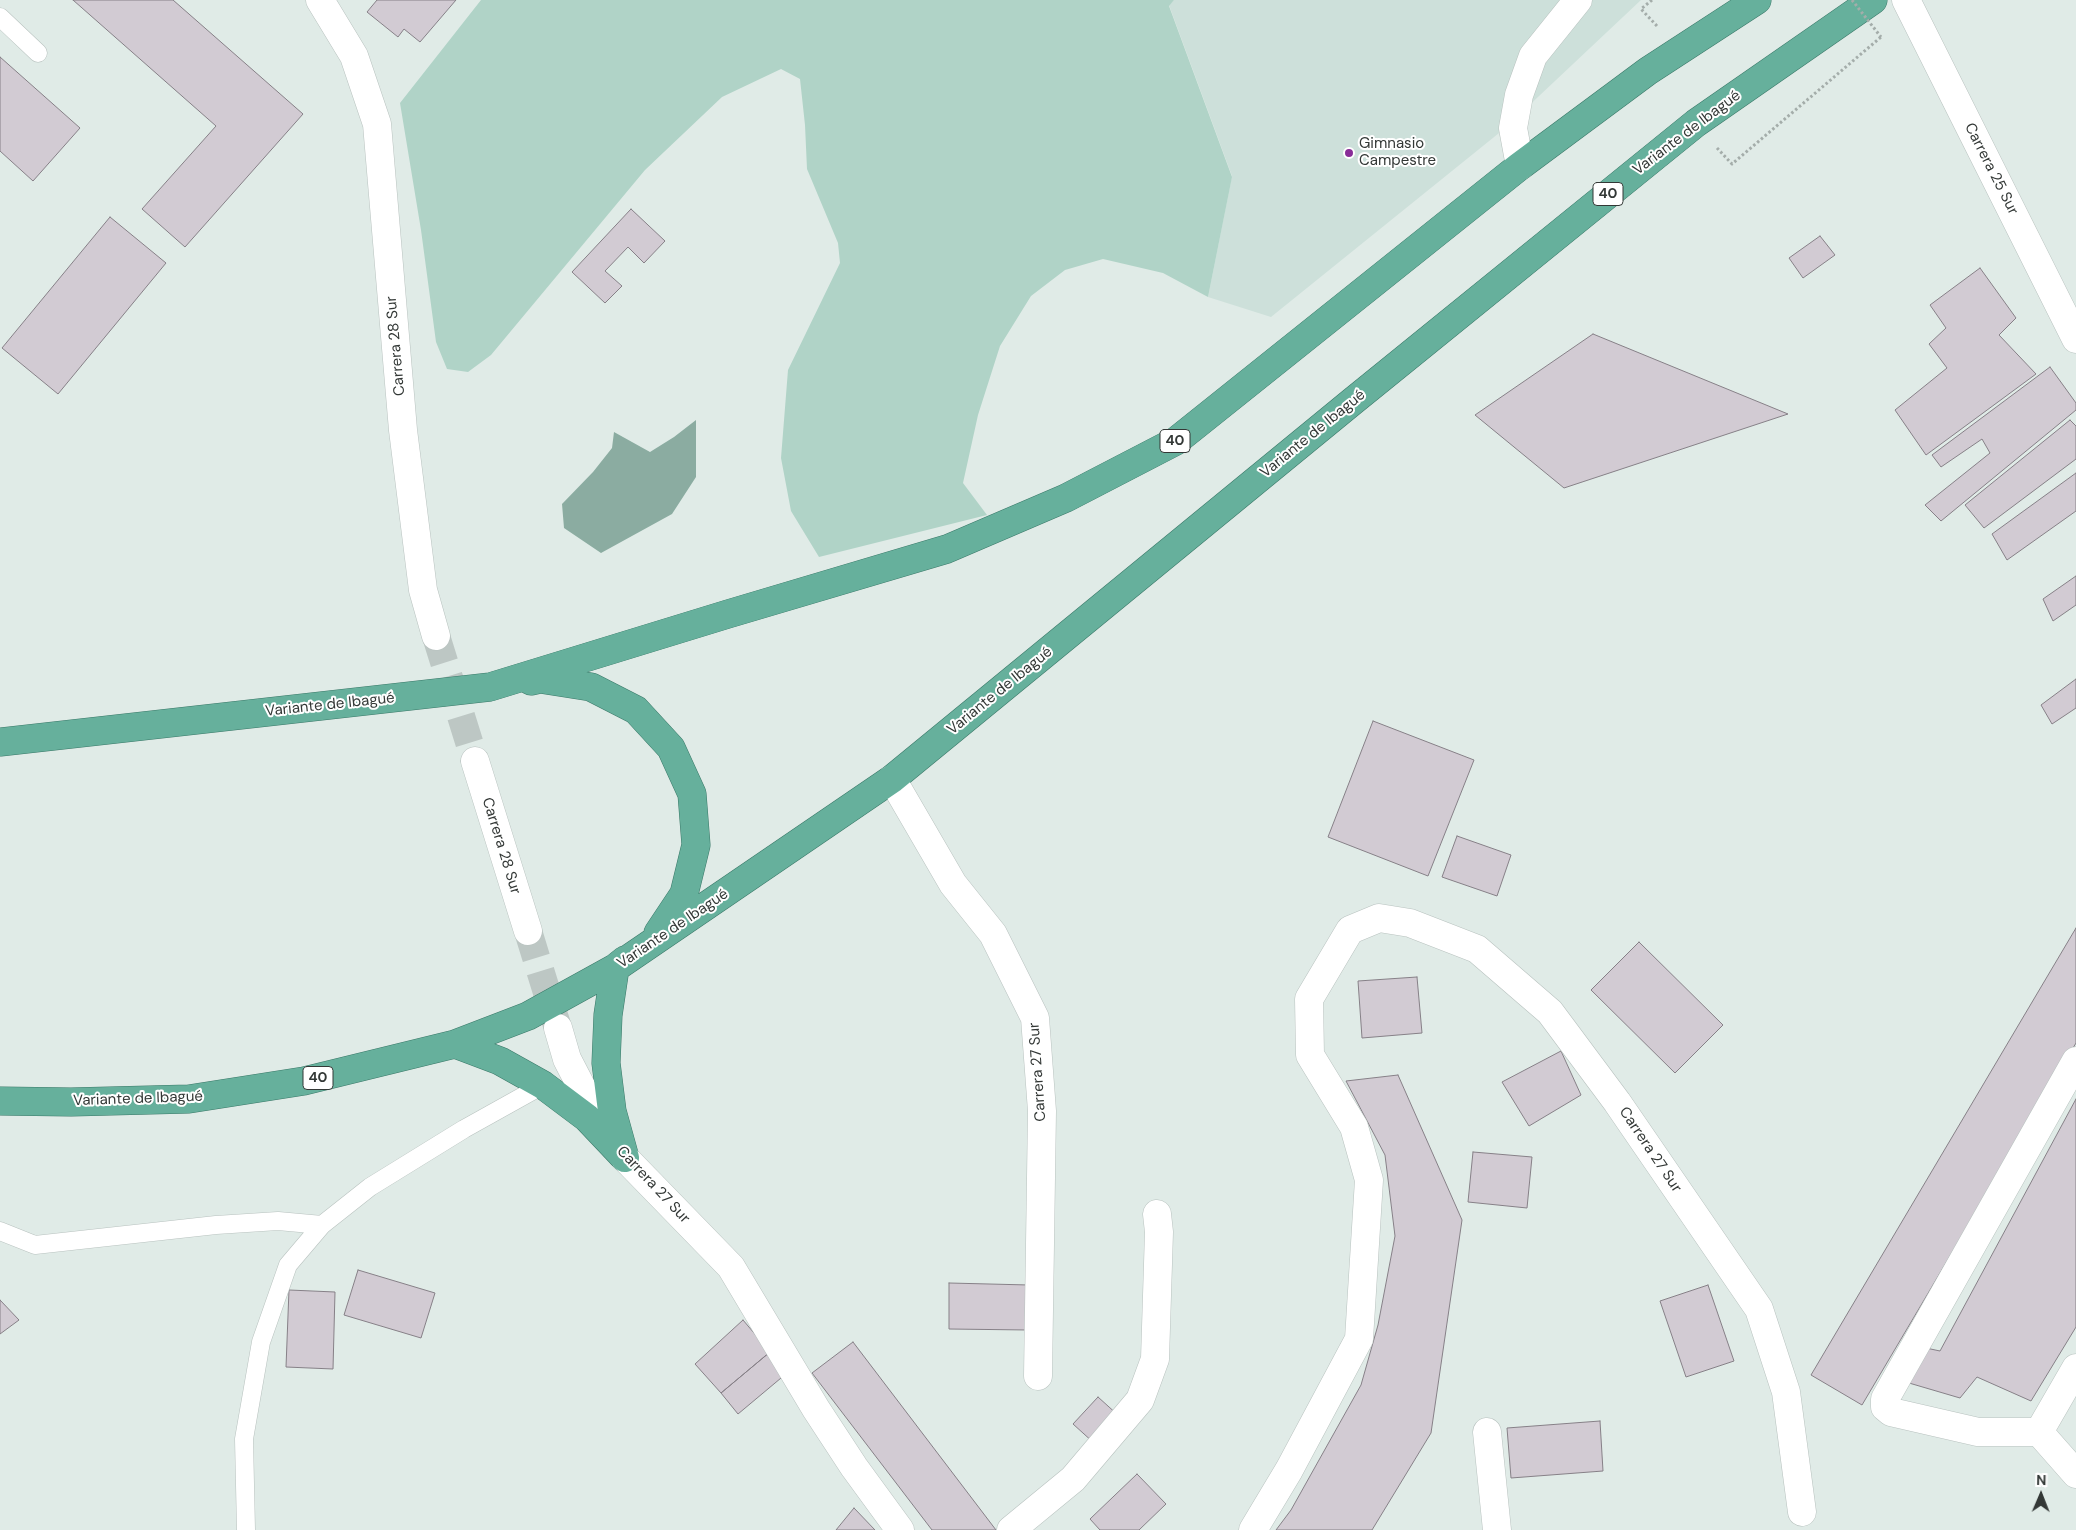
<!DOCTYPE html>
<meta charset="utf-8">
<style>
body{margin:0}
#map{position:relative;width:2076px;height:1530px;overflow:hidden;background:#e0ebe7;font-family:"DM Sans",sans-serif}
canvas{display:block}
.north{position:absolute;left:2016px;top:1470px;width:50px;height:50px;-webkit-text-stroke:4px #fff;paint-order:stroke;rotate:1deg;font-size:14px;font-weight:700;line-height:20px;text-align:center;color:#333836}
.north::after{content:'';display:block;margin:auto;width:18px;height:22px;background:#333836;clip-path:polygon(50% 0,100% 100%,50% 72%,0 100%)}
</style>
<div id="map">
<canvas width="2076" height="1530"></canvas>
<div class="north">N</div>
</div>
<script>
const ctx = document.querySelector('canvas').getContext('2d');
ctx.lineJoin = 'round';
function fill(path, color) {
  ctx.fillStyle = color;
  ctx.fill(path, 'evenodd');
}
function poly(rows) {
  const path = new Path2D();
  for (const r of rows) {
    path.moveTo(r[0], r[1]);
    for (let i = 2; i < r.length; i += 2) path.lineTo(r[i], r[i + 1]);
  }
  return path;
}
function stroke(path, color, width, dash) {
  ctx.strokeStyle = color;
  ctx.lineWidth = width;
  ctx.lineCap = dash ? 'butt' : 'round';
  ctx.setLineDash(dash || []);
  ctx.stroke(path);
}
function drawText(font, color, halo, rows, align = 'center') {
  ctx.font = font + ' "DM Sans",sans-serif';
  ctx.lineWidth = 4;
  ctx.setLineDash([]);
  ctx.textBaseline = 'middle';
  ctx.strokeStyle = halo;
  ctx.fillStyle = color;
  for (const [text, x, y, turn = 0] of rows) {
    ctx.save();
    ctx.translate(x, y);
    ctx.rotate((+turn || 0) * Math.PI / 180);
    ctx.textAlign = isNaN(turn) ? turn : align;
    if (halo) ctx.strokeText(text, 0, 0);
    ctx.fillText(text, 0, 0);
    ctx.restore();
  }
}
const built = poly([
 [1174,0,1641,0,1504,129,1271,317,1208,297,1232,176,1169,5]
]);
const green = poly([
 [481,0,1174,0,1169,6,1232,177,1208,297,1163,273,1103,259,1065,270,1031,296,1000,346,978,415,963,483,987,515,819,557,791,511,781,458,788,370,840,263,838,243,807,169,805,125,800,79,781,69,722,97,645,170,491,355,468,372,447,369,436,342,421,230,400,103]
]);
const water = poly([
 [696,420,696,477,672,514,601,553,564,528,562,504,593,472,612,448,614,432,650,452,674,437]
]);
const building = poly([
 [73,0,173,0,303,114,185,247,142,209,216,126,73,0],
 [377,0,456,0,420,42,404,29,398,37,367,12,377,0],
 [0,57,80,128,33,181,0,151,0,57],
 [631,209,665,241,644,263,628,247,605,271,622,286,605,303,572,272,631,209],
 [110,217,166,263,58,394,2,348,110,217],
 [1820,236,1835,255,1803,278,1789,258,1820,236],
 [1980,268,2016,318,1999,335,2036,374,1926,455,1895,410,1947,368,1929,344,1946,328,1930,305,1980,268],
 [1593,334,1788,414,1564,488,1475,415,1593,334],
 [2050,367,2076,403,2076,410,1941,521,1925,505,1990,453,1982,439,1941,467,1932,455,2050,367],
 [2070,420,2076,426,2076,459,1984,528,1965,505,2070,420],
 [2076,473,2076,511,2007,560,1992,534,2076,473],
 [2076,576,2076,605,2053,621,2043,599,2076,576],
 [2076,679,2076,708,2052,724,2041,705,2076,679],
 [1373,721,1474,760,1428,876,1328,837,1373,721],
 [1457,836,1511,855,1497,896,1442,877,1457,836],
 [2076,928,2076,1043,1862,1405,1811,1375,2076,928],
 [1639,942,1723,1025,1675,1073,1591,990,1639,942],
 [1417,977,1422,1033,1362,1038,1358,981,1417,977],
 [1561,1051,1581,1095,1529,1126,1502,1082,1561,1051],
 [1398,1075,1462,1220,1431,1433,1372,1530,1276,1530,1291,1510,1361,1385,1378,1325,1395,1236,1385,1155,1346,1081,1398,1075],
 [2076,1099,2076,1327,2031,1401,1977,1377,1960,1398,1909,1383,1926,1348,1940,1351,2076,1099],
 [1473,1152,1532,1157,1527,1208,1468,1202,1473,1152],
 [358,1270,435,1293,421,1338,344,1315,358,1270],
 [949,1283,1029,1285,1028,1330,949,1329,949,1283],
 [1708,1285,1734,1361,1686,1377,1660,1301,1708,1285],
 [289,1290,335,1292,333,1369,286,1367,289,1290],
 [0,1300,19,1320,0,1334,0,1300],
 [743,1320,770,1352,721,1393,695,1364,743,1320],
 [853,1342,996,1530,932,1530,812,1373,853,1342],
 [770,1352,787,1373,738,1414,721,1393,770,1352],
 [1098,1397,1119,1416,1094,1443,1073,1424,1098,1397],
 [1600,1421,1603,1471,1511,1478,1507,1428,1600,1421],
 [1137,1474,1166,1504,1139,1530,1100,1530,1090,1519,1137,1474],
 [854,1508,875,1530,836,1530,854,1508]
]);
const minorTunnel = poly([
 [436,636,475,761],
 [528,931,557,1025]
]);
const path = poly([
 [1652,0,1641,9,1657,26],
 [1717,148,1732,164,1881,37]
]);
const service = poly([
 [0,17,38,53],
 [0,1231,35,1245,216,1225,278,1221,322,1225],
 [246,1530,244,1439,261,1342,288,1265,322,1225,370,1187,464,1129,543,1085]
]);
const minor = poly([
 [320,0,354,56,377,124,403,430,423,590,436,636],
 [1906,0,2076,339],
 [1520,166,1513,128,1519,95,1533,56,1578,0],
 [475,761,528,931],
 [892,779,953,884,993,934,1035,1018,1042,1111,1038,1376],
 [558,1028,567,1059,597,1117,625,1158,731,1267,816,1409,854,1467,900,1530],
 [2076,1061,1885,1399,1885,1407,1891,1412,1978,1432,2039,1432,2076,1474],
 [1487,1432,1497,1530],
 [2039,1432,2076,1368],
 [1011,1530,1073,1479,1140,1400,1155,1359,1159,1232,1157,1214],
 [1253,1530,1289,1470,1359,1339,1369,1180,1354,1127,1310,1055,1309,999,1350,930,1379,918,1410,923,1477,949,1550,1012,1617,1102,1759,1309,1786,1392,1802,1512]
]);
const trunk = poly([
 [531,681,540,679,591,687,636,710,671,748,692,794,696,845,684,894,658,933],
 [0,742,490,687,728,614,947,549,1066,498,1176,441,1520,166,1648,71,1757,0],
 [625,960,615,968,608,1015,606,1063,612,1111,625,1158],
 [455,1044,500,1061,543,1085,587,1118,622,1155],
 [0,1101,71,1102,189,1099,304,1081,455,1044,528,1016,615,968,892,779,1353,401,1696,123,1873,0]
]);
const pathBridge = poly([
 [1852,0,1881,37]
]);
const markers = [
 [1349,153,5,"#892d98"]
];
const shields = [
 [1608,194,30],
 [1175,441,30],
 [318,1078,30]
];
const shieldNames = [
 ["40",1608,194],
 ["40",1175,441],
 ["40",318,1078]
];
const streetNames = [
 ["Variante de Ibagué",1687,133,-37],
 ["Carrera 25 Sur",1991,169,63],
 ["Carrera 28 Sur",396,346,-95],
 ["Variante de Ibagué",1313,434,-39],
 ["Variante de Ibagué",1000,691,-39],
 ["Variante de Ibagué",330,705,-6],
 ["Carrera 28 Sur",501,846,73],
 ["Variante de Ibagué",673,929,-34],
 ["Carrera 27 Sur",1038,1072,-94],
 ["Variante de Ibagué",138,1099,-2],
 ["Carrera 27 Sur",1650,1150,56],
 ["Carrera 27 Sur",653,1185,47]
];
const poiNames = [
 ["Gimnasio",1359,144],
 ["Campestre",1359,161]
];
fill(built, '#cde0da');
fill(green, '#b0d3c7');
fill(water, '#8baca1');
fill(building, '#d2cbd3');
stroke(building, '#868087', 1);
stroke(minorTunnel, '#bdc7c4', 28, [28, 14]);
stroke(service, '#b8c2bf', 19);
stroke(minor, '#b8c2bf', 29);
stroke(trunk, '#3b7969', 29);
stroke(path, '#a4adaa', 3, [2.5, 2.5]);
stroke(service, '#fff', 18);
stroke(minor, '#fff', 28);
stroke(trunk, '#66b09c', 28);
stroke(pathBridge, '#a4adaa', 3, [2.5, 2.5]);
for (const [x, y, r, color] of markers) {
  const dot = new Path2D();
  dot.arc(x, y, r, 0, 2 * Math.PI);
  ctx.fillStyle = color;
  ctx.fill(dot);
  stroke(dot, '#fff', 2);
}
for (const [x, y, w] of shields) {
  const box = new Path2D();
  box.roundRect(x - w / 2, y - 11.5, w, 23, 4);
  ctx.fillStyle = '#fff';
  ctx.fill(box);
  stroke(box, '#333836', 1);
}
drawText('bold 14px', '#333836', null, shieldNames);
drawText('15px', '#333836', '#fff', streetNames);
drawText('15px', '#333836', '#fff', poiNames, 'left');
</script>
